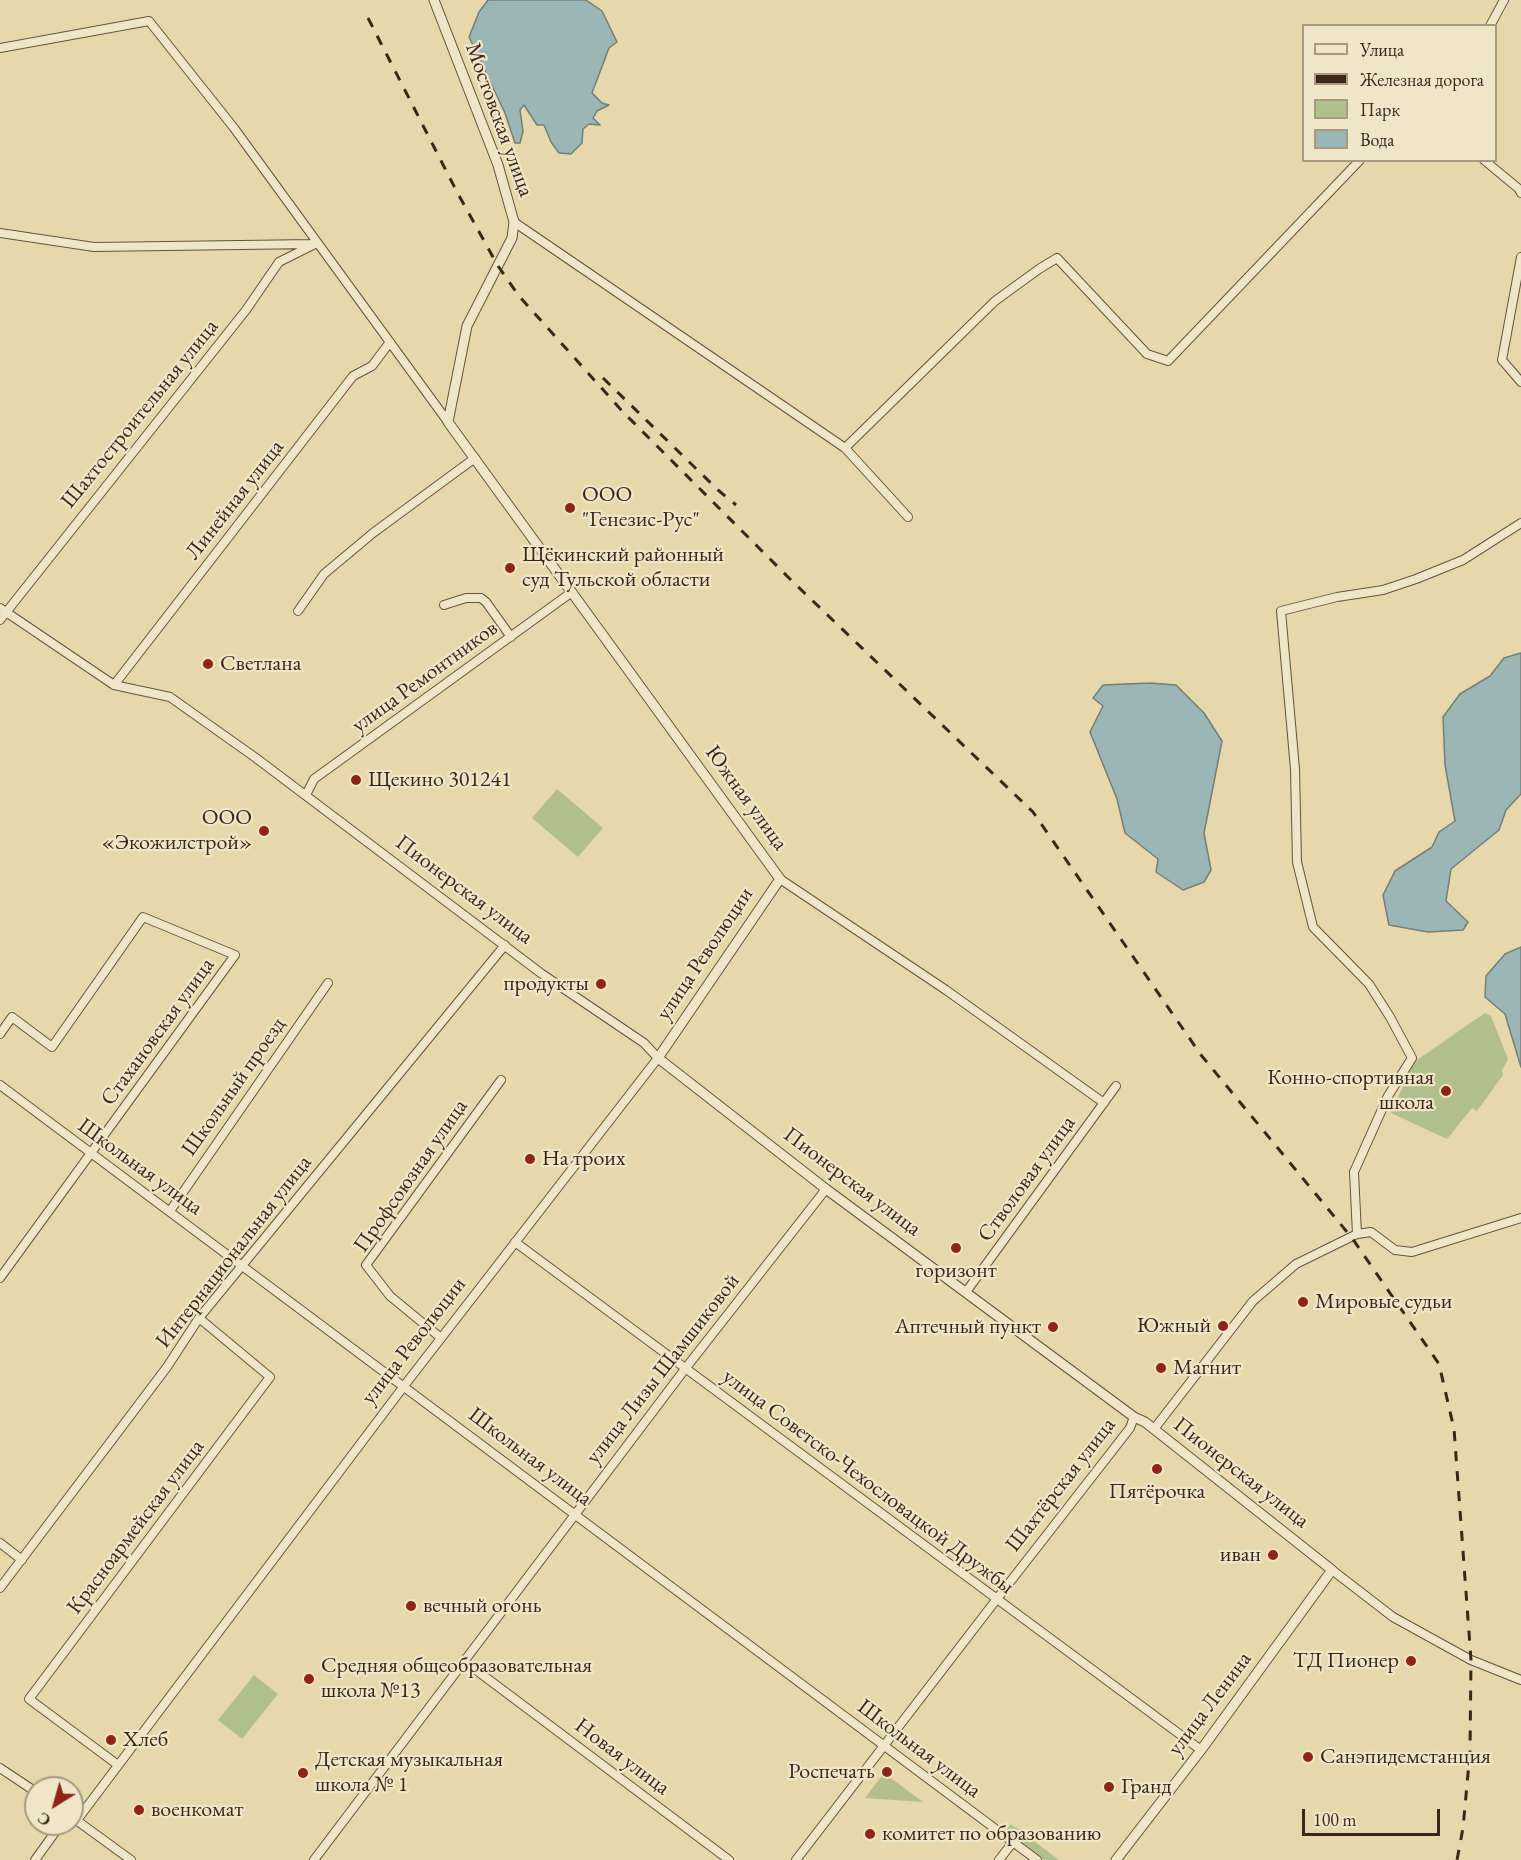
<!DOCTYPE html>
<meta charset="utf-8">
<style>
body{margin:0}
#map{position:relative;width:1521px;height:1860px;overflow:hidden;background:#e6d8ab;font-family:"EB Garamond",serif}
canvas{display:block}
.legend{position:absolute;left:1302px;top:24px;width:195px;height:138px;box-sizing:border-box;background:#efe6c8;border:2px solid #a79982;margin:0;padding:8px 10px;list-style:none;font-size:18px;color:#3c2619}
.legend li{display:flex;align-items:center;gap:12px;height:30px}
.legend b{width:30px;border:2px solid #a79982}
.north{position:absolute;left:24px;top:1776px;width:60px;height:60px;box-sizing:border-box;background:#efe6c8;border:2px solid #a79982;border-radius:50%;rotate:217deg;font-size:16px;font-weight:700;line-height:24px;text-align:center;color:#3c2619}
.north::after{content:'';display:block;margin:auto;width:21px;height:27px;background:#8f2418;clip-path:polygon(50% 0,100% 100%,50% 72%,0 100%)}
.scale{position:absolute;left:1302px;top:1809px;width:138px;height:27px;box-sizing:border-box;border:3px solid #3c2619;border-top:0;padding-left:8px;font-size:18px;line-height:21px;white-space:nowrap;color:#3c2619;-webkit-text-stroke:4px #efe6c8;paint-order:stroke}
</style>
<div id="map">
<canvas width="1521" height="1860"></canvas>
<ul class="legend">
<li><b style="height:8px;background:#efe6c8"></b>Улица</li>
<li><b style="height:8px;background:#3c2619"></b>Железная дорога</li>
<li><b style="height:16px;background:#b1bf8c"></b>Парк</li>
<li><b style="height:16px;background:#9bb7b5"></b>Вода</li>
</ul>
<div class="north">С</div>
<div class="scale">100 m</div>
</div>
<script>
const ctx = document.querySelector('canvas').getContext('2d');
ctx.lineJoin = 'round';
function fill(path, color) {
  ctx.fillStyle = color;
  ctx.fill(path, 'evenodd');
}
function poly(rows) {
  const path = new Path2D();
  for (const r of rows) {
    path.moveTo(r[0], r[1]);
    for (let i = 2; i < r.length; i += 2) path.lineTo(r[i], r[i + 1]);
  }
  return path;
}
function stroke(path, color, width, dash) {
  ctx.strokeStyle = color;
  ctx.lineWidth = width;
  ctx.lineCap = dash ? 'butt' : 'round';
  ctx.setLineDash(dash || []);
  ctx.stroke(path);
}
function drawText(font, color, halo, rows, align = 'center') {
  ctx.font = font + ' "EB Garamond",serif';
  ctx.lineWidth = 4.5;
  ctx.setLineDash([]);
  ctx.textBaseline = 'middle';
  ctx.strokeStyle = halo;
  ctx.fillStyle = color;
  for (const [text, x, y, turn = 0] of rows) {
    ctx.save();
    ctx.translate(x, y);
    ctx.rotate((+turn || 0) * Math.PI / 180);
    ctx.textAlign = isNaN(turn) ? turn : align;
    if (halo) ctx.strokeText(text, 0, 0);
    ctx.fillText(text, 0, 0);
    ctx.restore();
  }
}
const green = poly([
 [557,789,603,828,578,857,532,818],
 [1485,1013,1491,1016,1508,1059,1502,1070,1503,1075,1477,1111,1472,1108,1447,1139,1391,1113,1414,1062],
 [254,1675,278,1694,242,1739,218,1720],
 [884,1773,923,1802,865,1798],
 [1011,1824,1059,1860,1040,1860,1004,1833]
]);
const water = poly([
 [488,0,586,0,602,11,617,42,609,48,592,93,602,103,609,105,597,111,593,118,600,125,589,124,583,129,582,143,571,154,559,153,551,142,544,125,537,125,524,105,520,110,523,131,520,143,515,143,505,113,469,37,479,12,488,0],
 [1521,653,1521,794,1506,810,1499,830,1451,869,1446,901,1468,922,1463,930,1428,932,1389,925,1383,895,1395,871,1432,847,1439,832,1455,821,1445,765,1443,717,1460,694,1490,676,1504,658,1521,653],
 [1150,683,1176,685,1204,713,1222,741,1204,833,1211,870,1204,882,1183,890,1156,872,1158,859,1125,833,1117,799,1090,732,1103,706,1093,698,1103,685,1150,683],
 [1521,947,1521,1067,1505,1014,1485,997,1486,976,1505,954,1521,947]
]);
const minor = poly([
 [1490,26,1504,0],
 [0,48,149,21,234,128,448,422],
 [1484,160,1519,189,1521,193],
 [514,222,845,448,995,301,1039,269,1057,258,1147,354,1168,361,1360,160],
 [0,233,94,247,313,244],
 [1521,257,1502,360,1521,382],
 [845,448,908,517],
 [444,605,466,598,481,598,486,602,511,637],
 [0,608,114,685,170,697,256,758,542,974,644,1043,658,1058,404,1386,77,1820],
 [298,611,324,574,373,533,475,458],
 [0,620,246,310,279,262,317,243],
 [114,685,353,376,372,366,390,342],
 [306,795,314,779,572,592],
 [780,879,946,990,1104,1103],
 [0,1034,12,1017,52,1047,143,917,235,955,0,1278],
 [0,1085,1037,1860],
 [170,1211,328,983],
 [1357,1234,1354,1172,1388,1096,1412,1058,1390,1017,1369,984,1313,927,1297,862,1295,769,1281,611,1337,597,1383,590,1416,579,1463,560,1521,523],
 [515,1242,1201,1750],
 [966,1292,1116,1086],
 [441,1338,390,1296,366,1265,501,1080],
 [1154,1429,1253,1301,1296,1264,1357,1234,1371,1232,1395,1250,1412,1252,1521,1218],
 [0,1543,22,1560],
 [1332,1570,1393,1617,1471,1660,1521,1680],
 [0,1588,167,1367,199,1318,505,945],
 [464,1661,729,1860],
 [118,1765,29,1699,270,1377,199,1318],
 [0,1768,36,1792],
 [72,1817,131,1860],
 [35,1860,61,1824],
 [314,1860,685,1369,826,1189],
 [796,1860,996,1600,1130,1428,1134,1417],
 [999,1860,1013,1842]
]);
const tertiary = poly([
 [434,0,498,165,514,222,512,238,467,326,448,422,780,879,658,1058,826,1189,1134,1417,1145,1422,1332,1570,1201,1750,1116,1860]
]);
const rail = poly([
 [368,18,457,192,498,266,519,296,623,412,792,581,1033,812,1201,1055,1352,1238,1439,1364,1454,1429,1471,1660,1470,1752,1463,1828,1457,1860],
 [603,378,718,490,736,505]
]);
const markers = [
 [570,508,6,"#8f2418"],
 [510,568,6,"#8f2418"],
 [208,664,6,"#8f2418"],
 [356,780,6,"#8f2418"],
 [264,831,6,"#8f2418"],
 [601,984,6,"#8f2418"],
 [1446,1091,6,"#8f2418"],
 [530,1159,6,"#8f2418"],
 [956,1248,6,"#8f2418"],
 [1303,1302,6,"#8f2418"],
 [1223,1326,6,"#8f2418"],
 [1053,1327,6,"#8f2418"],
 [1161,1368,6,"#8f2418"],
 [1157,1469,6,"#8f2418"],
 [1273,1555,6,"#8f2418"],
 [411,1606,6,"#8f2418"],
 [1411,1661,6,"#8f2418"],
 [309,1679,6,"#8f2418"],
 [111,1740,6,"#8f2418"],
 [1308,1757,6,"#8f2418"],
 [887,1772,6,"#8f2418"],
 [303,1773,6,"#8f2418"],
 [1109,1787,6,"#8f2418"],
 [139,1810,6,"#8f2418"],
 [870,1834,6,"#8f2418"]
];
const streetNames = [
 ["Мостовская улица",499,120,70],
 ["Шахтостроительная улица",140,414,-51],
 ["Линейная улица",235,500,-52],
 ["улица Ремонтников",425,677,-36],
 ["Южная улица",746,798,54],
 ["Пионерская улица",464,890,37],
 ["улица Революции",705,954,-56],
 ["Стахановская улица",158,1032,-54],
 ["Школьный проезд",234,1087,-55],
 ["Школьная улица",140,1167,36],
 ["Профсоюзная улица",411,1176,-55],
 ["Стволовая улица",1027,1179,-54],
 ["Пионерская улица",852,1182,37],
 ["Интернациональная улица",234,1252,-52],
 ["улица Революции",414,1341,-52],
 ["улица Лизы Шамшиковой",663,1369,-52],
 ["Школьная улица",530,1457,37],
 ["Пионерская улица",1241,1473,38],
 ["улица Советско-Чехословацкой Дружбы",868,1482,37],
 ["Шахтёрская улица",1061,1485,-52],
 ["Красноармейская улица",136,1527,-53],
 ["улица Ленина",1210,1704,-53],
 ["Школьная улица",919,1749,37],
 ["Новая улица",622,1757,37]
];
const poiNames = [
 ["ООО",582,495],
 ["\"Генезис-Рус\"",582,520],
 ["Щёкинский районный",522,555],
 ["суд Тульской области",522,580],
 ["Светлана",220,664],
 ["Щекино 301241",368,780],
 ["ООО",252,818,"right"],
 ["«Экожилстрой»",252,843,"right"],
 ["продукты",589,984,"right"],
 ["Конно-спортивная",1434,1078,"right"],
 ["школа",1434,1103,"right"],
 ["На троих",542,1159],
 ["горизонт",956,1271,"center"],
 ["Мировые судьи",1315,1302],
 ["Южный",1211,1326,"right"],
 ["Аптечный пункт",1041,1327,"right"],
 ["Магнит",1173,1368],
 ["Пятёрочка",1157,1492,"center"],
 ["иван",1261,1555,"right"],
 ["вечный огонь",423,1606],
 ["ТД Пионер",1399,1661,"right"],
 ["Средняя общеобразовательная",321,1666],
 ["школа №13",321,1691],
 ["Хлеб",123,1740],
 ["Санэпидемстанция",1320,1757],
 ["Детская музыкальная",315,1760],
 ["школа № 1",315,1785],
 ["Роспечать",875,1772,"right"],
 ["Гранд",1121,1787],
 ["военкомат",151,1810],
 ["комитет по образованию",882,1834]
];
fill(green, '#b1bf8c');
fill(water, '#9bb7b5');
stroke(water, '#757d77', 1.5);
stroke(minor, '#66523e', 10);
stroke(tertiary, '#66523e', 11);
stroke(minor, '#efe6c8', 8);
stroke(tertiary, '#efe6c8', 9);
stroke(rail, '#3c2619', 3, [10, 10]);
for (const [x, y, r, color] of markers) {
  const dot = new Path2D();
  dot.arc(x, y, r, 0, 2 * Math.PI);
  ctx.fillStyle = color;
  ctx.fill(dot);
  stroke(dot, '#efe6c8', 2);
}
drawText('22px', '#3c2619', '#efe6c8', streetNames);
drawText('22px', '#3c2619', '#efe6c8', poiNames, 'left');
</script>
